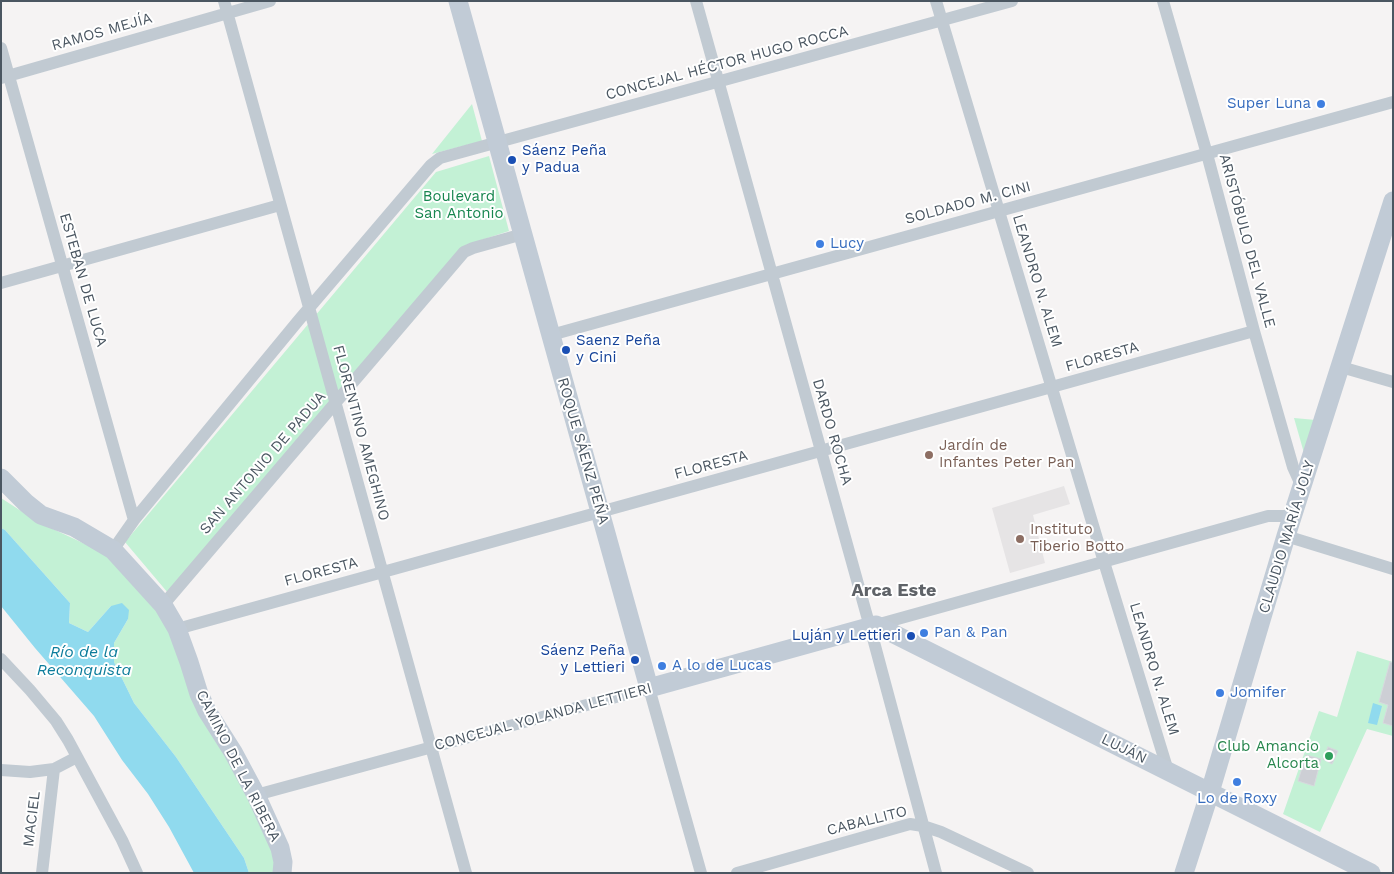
<!DOCTYPE html>
<meta charset="utf-8">
<style>
body{margin:0}
#map{position:relative;width:1394px;height:874px;overflow:hidden;background:#f5f3f3;font-family:"Work Sans",sans-serif}
canvas{display:block}
.frame{position:absolute;inset:0;border:2px solid #4a5661;pointer-events:none}
</style>
<div id="map">
<canvas width="1394" height="874"></canvas>
<div class="frame"></div>
</div>
<script>
const ctx = document.querySelector('canvas').getContext('2d');
ctx.lineJoin = 'round';
function fill(path, color) {
  ctx.fillStyle = color;
  ctx.fill(path, 'evenodd');
}
function poly(rows) {
  const path = new Path2D();
  for (const r of rows) {
    path.moveTo(r[0], r[1]);
    for (let i = 2; i < r.length; i += 2) path.lineTo(r[i], r[i + 1]);
  }
  return path;
}
function stroke(path, color, width, dash) {
  ctx.strokeStyle = color;
  ctx.lineWidth = width;
  ctx.lineCap = dash ? 'butt' : 'round';
  ctx.setLineDash(dash || []);
  ctx.stroke(path);
}
function drawText(font, color, halo, rows, align = 'center') {
  ctx.font = font + ' "Work Sans",sans-serif';
  ctx.lineWidth = 4;
  ctx.setLineDash([]);
  ctx.textBaseline = 'middle';
  ctx.strokeStyle = halo;
  ctx.fillStyle = color;
  for (const [text, x, y, turn = 0] of rows) {
    ctx.save();
    ctx.translate(x, y);
    ctx.rotate((+turn || 0) * Math.PI / 180);
    ctx.textAlign = isNaN(turn) ? turn : align;
    if (halo) ctx.strokeText(text, 0, 0);
    ctx.fillText(text, 0, 0);
    ctx.restore();
  }
}
const education = poly([
 [1064,486,1070,504,1033,515,1045,563,1010,573,992,508]
]);
const green = poly([
 [472,104,482,141,432,154],
 [489,156,509,231,466,245,168,593,125,542,436,172],
 [1294,418,1316,420,1304,453],
 [1,498,38,522,100,551,134,580,165,616,274,846,276,873,249,873,244,858,176,757,134,703,114,662,114,643,128,619,111,606,88,632,69,623,70,603,5,530,1,528],
 [1357,651,1393,662,1393,736,1367,729,1320,832,1283,814,1319,711,1337,717]
]);
const water = poly([
 [1,528,5,530,70,603,69,623,88,632,111,606,122,603,129,610,128,619,114,643,114,662,134,703,176,757,244,858,249,873,194,873,169,827,148,794,122,760,94,716,35,648,1,606],
 [1373,703,1382,706,1377,725,1368,723]
]);
const building = poly([
 [1390,662,1393,663,1393,726,1383,723,1388,705,1379,702,1390,662],
 [1328,747,1338,751,1332,764,1323,759,1328,747],
 [1306,755,1321,759,1314,786,1298,781,1306,755]
]);
const street = poly([
 [224,1,466,873],
 [696,1,870,627,936,873],
 [936,1,1104,562,1168,771],
 [1163,1,1207,154,1254,331,1293,467,1302,487],
 [1,48,134,520],
 [1,78,270,1],
 [1,283,280,205],
 [551,335,1393,102],
 [1341,367,1393,382],
 [1286,536,1393,569],
 [113,550,134,520,298,321,431,165,440,158,1012,1],
 [163,605,464,252,473,248,523,234],
 [876,625,1268,516,1293,516],
 [177,629,1254,331],
 [1,659,30,690,56,721,68,740,122,840,137,873],
 [1,770,30,772,54,769,77,757],
 [256,795,649,688,701,873],
 [42,873,54,769],
 [737,873,910,824,923,826,941,832,1028,873]
]);
const secondary = poly([
 [458,1,649,688,876,625,1371,873],
 [1,478,26,503,41,515,74,527,113,550,163,605,177,629,189,662,199,694,207,711,233,752,256,795,280,848,283,862,282,873],
 [1184,873,1210,792,1286,536,1393,201]
]);
const markers = [
 [1321,104,5,"#3f7fe0"],
 [512,160,5,"#1a4fb4"],
 [820,244,5,"#3f7fe0"],
 [566,350,5,"#1a4fb4"],
 [929,455,5,"#8d6e63"],
 [1020,539,5,"#8d6e63"],
 [924,633,5,"#3f7fe0"],
 [911,636,5,"#1a4fb4"],
 [635,660,5,"#1a4fb4"],
 [662,666,5,"#3f7fe0"],
 [1220,693,5,"#3f7fe0"],
 [1329,756,5,"#2e9e5b"],
 [1237,782,5,"#3f7fe0"]
];
const streetNames = [
 ["RAMOS MEJÍA",102,32,-16],
 ["CONCEJAL HÉCTOR HUGO ROCCA",727,63,-15],
 ["SOLDADO M. CINI",968,203,-15],
 ["ARISTÓBULO DEL VALLE",1247,241,75],
 ["ESTEBAN DE LUCA",83,280,74],
 ["LEANDRO N. ALEM",1037,281,73],
 ["FLORESTA",1102,357,-16],
 ["DARDO ROCHA",832,432,74],
 ["FLORENTINO AMEGHINO",361,433,75],
 ["ROQUE SÁENZ PEÑA",583,451,74],
 ["SAN ANTONIO DE PADUA",263,463,-49],
 ["FLORESTA",711,465,-15],
 ["CLAUDIO MARÍA JOLY",1287,537,-73],
 ["FLORESTA",321,572,-15],
 ["LEANDRO N. ALEM",1154,669,73],
 ["CONCEJAL YOLANDA LETTIERI",543,717,-15],
 ["LUJÁN",1124,749,26],
 ["CAMINO DE LA RIBERA",238,766,63],
 ["MACIEL",32,819,-83],
 ["CABALLITO",867,821,-14]
];
const shopNames = [
 ["Super Luna",1311,104,"right"],
 ["Lucy",830,244],
 ["Pan & Pan",934,633],
 ["A lo de Lucas",672,666],
 ["Jomifer",1230,693],
 ["Lo de Roxy",1237,799,"center"]
];
const transitNames = [
 ["Sáenz Peña",522,151],
 ["y Padua",522,168],
 ["Saenz Peña",576,341],
 ["y Cini",576,358],
 ["Luján y Lettieri",901,636,"right"],
 ["Sáenz Peña",625,651,"right"],
 ["y Lettieri",625,668,"right"]
];
const parkNames = [
 ["Boulevard",459,197],
 ["San Antonio",459,214]
];
const educationNames = [
 ["Jardín de",939,446],
 ["Infantes Peter Pan",939,463],
 ["Instituto",1030,530],
 ["Tiberio Botto",1030,547]
];
const leisureNames = [
 ["Club Amancio",1319,747],
 ["Alcorta",1319,764]
];
const waterNames = [
 ["Río de la",84,652],
 ["Reconquista",84,670]
];
const quarterNames = [
 ["Arca Este",894,591]
];
fill(education, '#e6e4e5');
fill(green, '#c3f1d5');
fill(water, '#90daee');
fill(building, '#cdcfd5');
stroke(building, '#d7d9de', 1);
stroke(street, '#c1cad2', 12);
stroke(secondary, '#c1cbd6', 19);
for (const [x, y, r, color] of markers) {
  const dot = new Path2D();
  dot.arc(x, y, r, 0, 2 * Math.PI);
  ctx.fillStyle = color;
  ctx.fill(dot);
  stroke(dot, '#fff', 2);
}
drawText('15px', '#4a5661', '#fff', streetNames);
drawText('15px', '#366cbe', '#fff', shopNames, 'left');
drawText('15px', '#164399', '#fff', transitNames, 'left');
drawText('15px', '#17864f', '#fff', parkNames);
drawText('15px', '#785e54', '#fff', educationNames, 'left');
drawText('15px', '#27864d', '#fff', leisureNames, 'right');
drawText('italic 16px', '#0c7c9b', '#fff', waterNames);
drawText('bold 18px', '#5f6368', '#fff', quarterNames);
</script>
